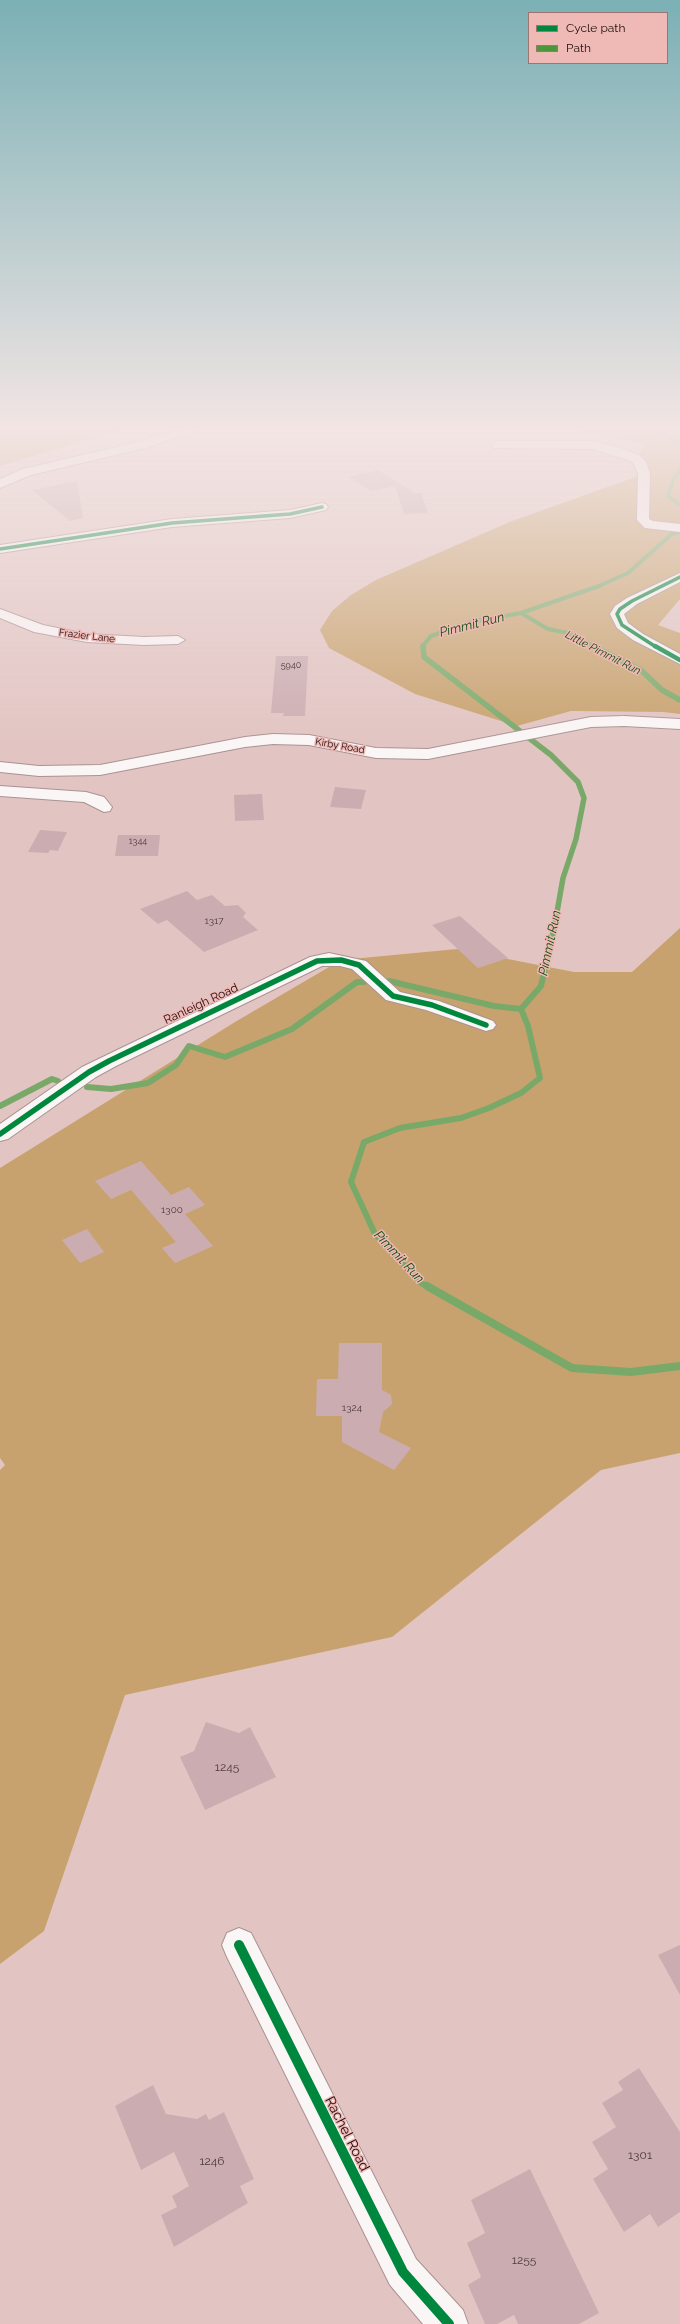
<!DOCTYPE html>
<style>
body{margin:0}
#map{position:relative;width:680px;height:2324px;overflow:hidden;background:#e2c5c3;font-family:Raleway,sans-serif}
canvas{display:block}
.legend{position:absolute;left:528px;top:12px;width:140px;height:52px;box-sizing:border-box;background:#efb9b6;border:1px solid #9c7572;margin:0;padding:5px 7px;list-style:none;font-size:12px;color:#200e0d}
.legend li{display:flex;align-items:center;gap:8px;height:20px}
.legend b{width:20px;border:1px solid #9c7572}
</style>
<div id="map">
<canvas width="680" height="2324"></canvas>
<ul class="legend">
<li><b style="height:5px;background:#00873e"></b>Cycle path</li>
<li><b style="height:5px;background:#4d973b"></b>Path</li>
</ul>
</div>
<script>
const ctx = document.querySelector('canvas').getContext('2d');
ctx.lineJoin = 'round';
function fill(path, color) {
  ctx.fillStyle = color;
  ctx.fill(path, 'evenodd');
}
function poly(rows) {
  const path = new Path2D();
  for (const r of rows) {
    path.moveTo(r[0], r[1]);
    for (let i = 2; i < r.length; i += 2) path.lineTo(r[i], r[i + 1]);
  }
  return path;
}
function stroke(path, color, width, dash) {
  ctx.strokeStyle = color;
  ctx.lineWidth = width;
  ctx.lineCap = dash ? 'butt' : 'round';
  ctx.setLineDash(dash || []);
  ctx.stroke(path);
}
function drawText(font, color, halo, rows, align = 'center') {
  ctx.font = font + ' Raleway,sans-serif';
  ctx.lineWidth = 3;
  ctx.setLineDash([]);
  ctx.textBaseline = 'middle';
  ctx.strokeStyle = halo;
  ctx.fillStyle = color;
  for (const [text, x, y, turn = 0] of rows) {
    ctx.save();
    ctx.translate(x, y);
    ctx.rotate((+turn || 0) * Math.PI / 180);
    ctx.textAlign = isNaN(turn) ? turn : align;
    if (halo) ctx.strokeText(text, 0, 0);
    ctx.fillText(text, 0, 0);
    ctx.restore();
  }
}
const forest = poly([
 [0,425,139,425,0,466],
 [568,425,680,425,680,599,658,625,680,633,680,714,663,712,571,711,517,726,415,694,329,648,320,630,332,611,351,595,376,580,512,521,644,474,635,458,646,444,581,432],
 [680,928,680,1453,601,1470,392,1637,125,1695,44,1931,0,1964,0,1470,5,1465,0,1458,0,1168,235,1022,341,960,457,949,574,972,632,972]
]);
const streamFar3 = poly([
 [622,425,665,433,680,443],
 [680,471,673,480,668,496,680,505],
 [521,613,548,629,568,633,595,647],
 [422,647,431,636,471,622,521,613,599,586,628,573,672,534,680,532]
]);
const streamFar2 = poly([
 [423,646,424,657,551,755,578,782,584,798,576,839,563,878,554,929],
 [593,646,642,671,662,690,680,700]
]);
const streamFar1 = poly([
 [389,981,494,1006,521,1009],
 [87,1087,111,1089,148,1083,176,1065,189,1046,225,1057,292,1029,357,982,364,982],
 [0,1106,52,1079,58,1081],
 [428,1287,421,1283,375,1234,351,1182,364,1142,400,1128,461,1118,489,1108,521,1093,540,1078,528,1026,521,1009,541,986,554,928]
]);
const stream = poly([
 [427,1286,572,1368,631,1372,680,1366]
]);
const building = poly([
 [378,470,415,493,421,493,428,513,404,514,395,486,371,491,349,477],
 [77,481,83,518,70,521,32,490],
 [276,656,308,656,305,716,283,716,284,713,271,713],
 [335,787,366,790,361,809,330,807],
 [262,794,264,820,235,821,234,795],
 [40,830,67,832,58,851,50,850,48,853,28,852],
 [118,835,160,835,158,856,115,856],
 [187,891,197,900,212,895,225,906,238,905,246,913,243,917,258,930,204,952,167,920,158,924,140,909],
 [460,916,486,939,508,958,478,968,432,925],
 [141,1161,171,1195,189,1187,205,1205,185,1214,213,1246,175,1263,162,1248,176,1242,131,1190,111,1199,95,1181],
 [87,1229,104,1252,80,1263,62,1240],
 [339,1343,382,1343,382,1390,391,1395,392,1404,383,1412,379,1432,411,1448,394,1470,342,1442,342,1416,316,1416,317,1379,338,1379],
 [206,1722,239,1733,250,1727,276,1777,205,1810,180,1757,194,1751],
 [680,1945,680,1995,658,1955],
 [639,2068,680,2132,680,2212,658,2227,650,2214,624,2232,593,2179,608,2169,592,2142,616,2127,602,2103,623,2090,618,2082],
 [153,2085,166,2114,197,2119,206,2114,209,2120,224,2112,254,2179,240,2186,248,2203,174,2247,161,2215,177,2207,172,2196,189,2186,174,2152,141,2170,115,2106],
 [530,2169,599,2313,579,2324,518,2324,514,2315,497,2324,485,2324,468,2285,481,2277,467,2243,485,2233,471,2200]
]);
const minor = poly([
 [192,425,211,425,145,448,31,475,0,488,0,479,23,469,138,442,192,425],
 [497,441,592,441,618,447,639,455,646,462,650,474,649,519,653,521,680,524,680,532,645,528,637,520,638,474,634,464,631,461,592,449,493,448,491,445,497,441],
 [322,503,326,504,328,507,326,510,290,518,172,527,0,553,0,545,172,519,290,510,322,503],
 [680,573,680,582,637,604,624,614,628,623,643,634,680,654,680,664,633,640,617,628,610,614,615,606,627,598,680,573],
 [0,609,43,625,87,634,144,637,178,636,185,640,178,644,144,645,87,642,34,632,0,618,0,609],
 [0,786,86,792,104,797,112,807,110,811,104,812,84,802,0,796,0,786],
 [329,953,366,961,400,992,439,1001,493,1021,496,1025,493,1029,486,1031,426,1010,386,1000,352,969,340,966,322,966,116,1066,96,1077,8,1139,0,1141,0,1124,82,1067,310,957,329,953],
 [239,1928,251,1933,416,2259,463,2310,468,2324,423,2324,390,2285,227,1957,222,1945,227,1933,239,1928]
]);
const major = poly([
 [624,716,680,719,680,729,624,726,591,727,428,759,376,758,309,745,273,744,245,747,100,775,39,776,0,772,0,762,39,766,100,765,245,737,273,734,309,735,376,748,428,749,591,717,624,716]
]);
const highway = poly([
 [0,425,14,425,0,430,0,425]
]);
const quiet = poly([
 [676,425,680,427]
]);
const cyclewayFar3 = poly([
 [0,549,172,523,290,514,322,507],
 [656,647,622,625,617,614,620,609,632,601,680,577]
]);
const cyclewayFar2 = poly([
 [655,646,680,660]
]);
const cyclewayFar1 = poly([
 [0,1134,89,1072,109,1061,317,961,341,960,359,965,393,996,432,1005,486,1025]
]);
const cycleway = poly([
 [239,1945,403,2272,449,2324]
]);
const farNumbernames = [
 ["5940",291,665],
 ["1344",138,841]
];
const farStreetnames = [
 ["Frazier Lane",87,636,7],
 ["Kirby Road",340,746,10]
];
const numberNames = [
 ["1317",214,921],
 ["1300",172,1210],
 ["1324",352,1408]
];
const farWaternames = [
 ["Little Pimmit Run",603,653,27]
];
const streetNames = [
 ["Ranleigh Road",201,1004,-25]
];
const nearNumbernames = [
 ["1245",227,1767],
 ["1301",640,2155],
 ["1246",212,2161],
 ["1255",524,2260]
];
const waterNames = [
 ["Pimmit Run",472,625,-14],
 ["Pimmit Run",550,943,-78],
 ["Pimmit Run",399,1257,47]
];
const nearStreetnames = [
 ["Rachel Road",347,2134,63]
];
fill(forest, '#c8a26e');
stroke(streamFar3, '#79a969', 4);
stroke(streamFar2, '#79a969', 5.5);
stroke(streamFar1, '#79a969', 6);
stroke(stream, '#79a969', 8);
fill(building, '#cbadb1');
stroke(minor, '#a99292', 2);
stroke(major, '#a99292', 2);
stroke(highway, '#a99292', 2);
fill(minor, '#fbf6f6');
fill(major, '#fbf6f6');
fill(highway, '#fbf6f6');
stroke(quiet, '#4d973b', 3, [6, 3]);
stroke(cyclewayFar3, '#00873e', 3.5);
stroke(cyclewayFar2, '#00873e', 4.5);
stroke(cyclewayFar1, '#00873e', 5.5);
stroke(cycleway, '#00873e', 10);
const sky = ctx.createLinearGradient(0, 0, 0, 751);
sky.addColorStop(0, '#7bb0b5');
sky.addColorStop(0.57, '#f2e5e4');
sky.addColorStop(1, '#f2e5e400');
ctx.fillStyle = sky;
ctx.fillRect(0, 0, 680, 751);
drawText('9px', '#4e393a', null, farNumbernames);
drawText('10px', '#200e0d', '#efb9b6', farStreetnames);
drawText('10px', '#4e393a', null, numberNames);
drawText('italic 11px', '#164d10', '#efb9b6', farWaternames);
drawText('12px', '#200e0d', '#efb9b6', streetNames);
drawText('12px', '#4e393a', null, nearNumbernames);
drawText('italic 13px', '#164d10', '#efb9b6', waterNames);
drawText('14px', '#200e0d', '#efb9b6', nearStreetnames);
</script>
